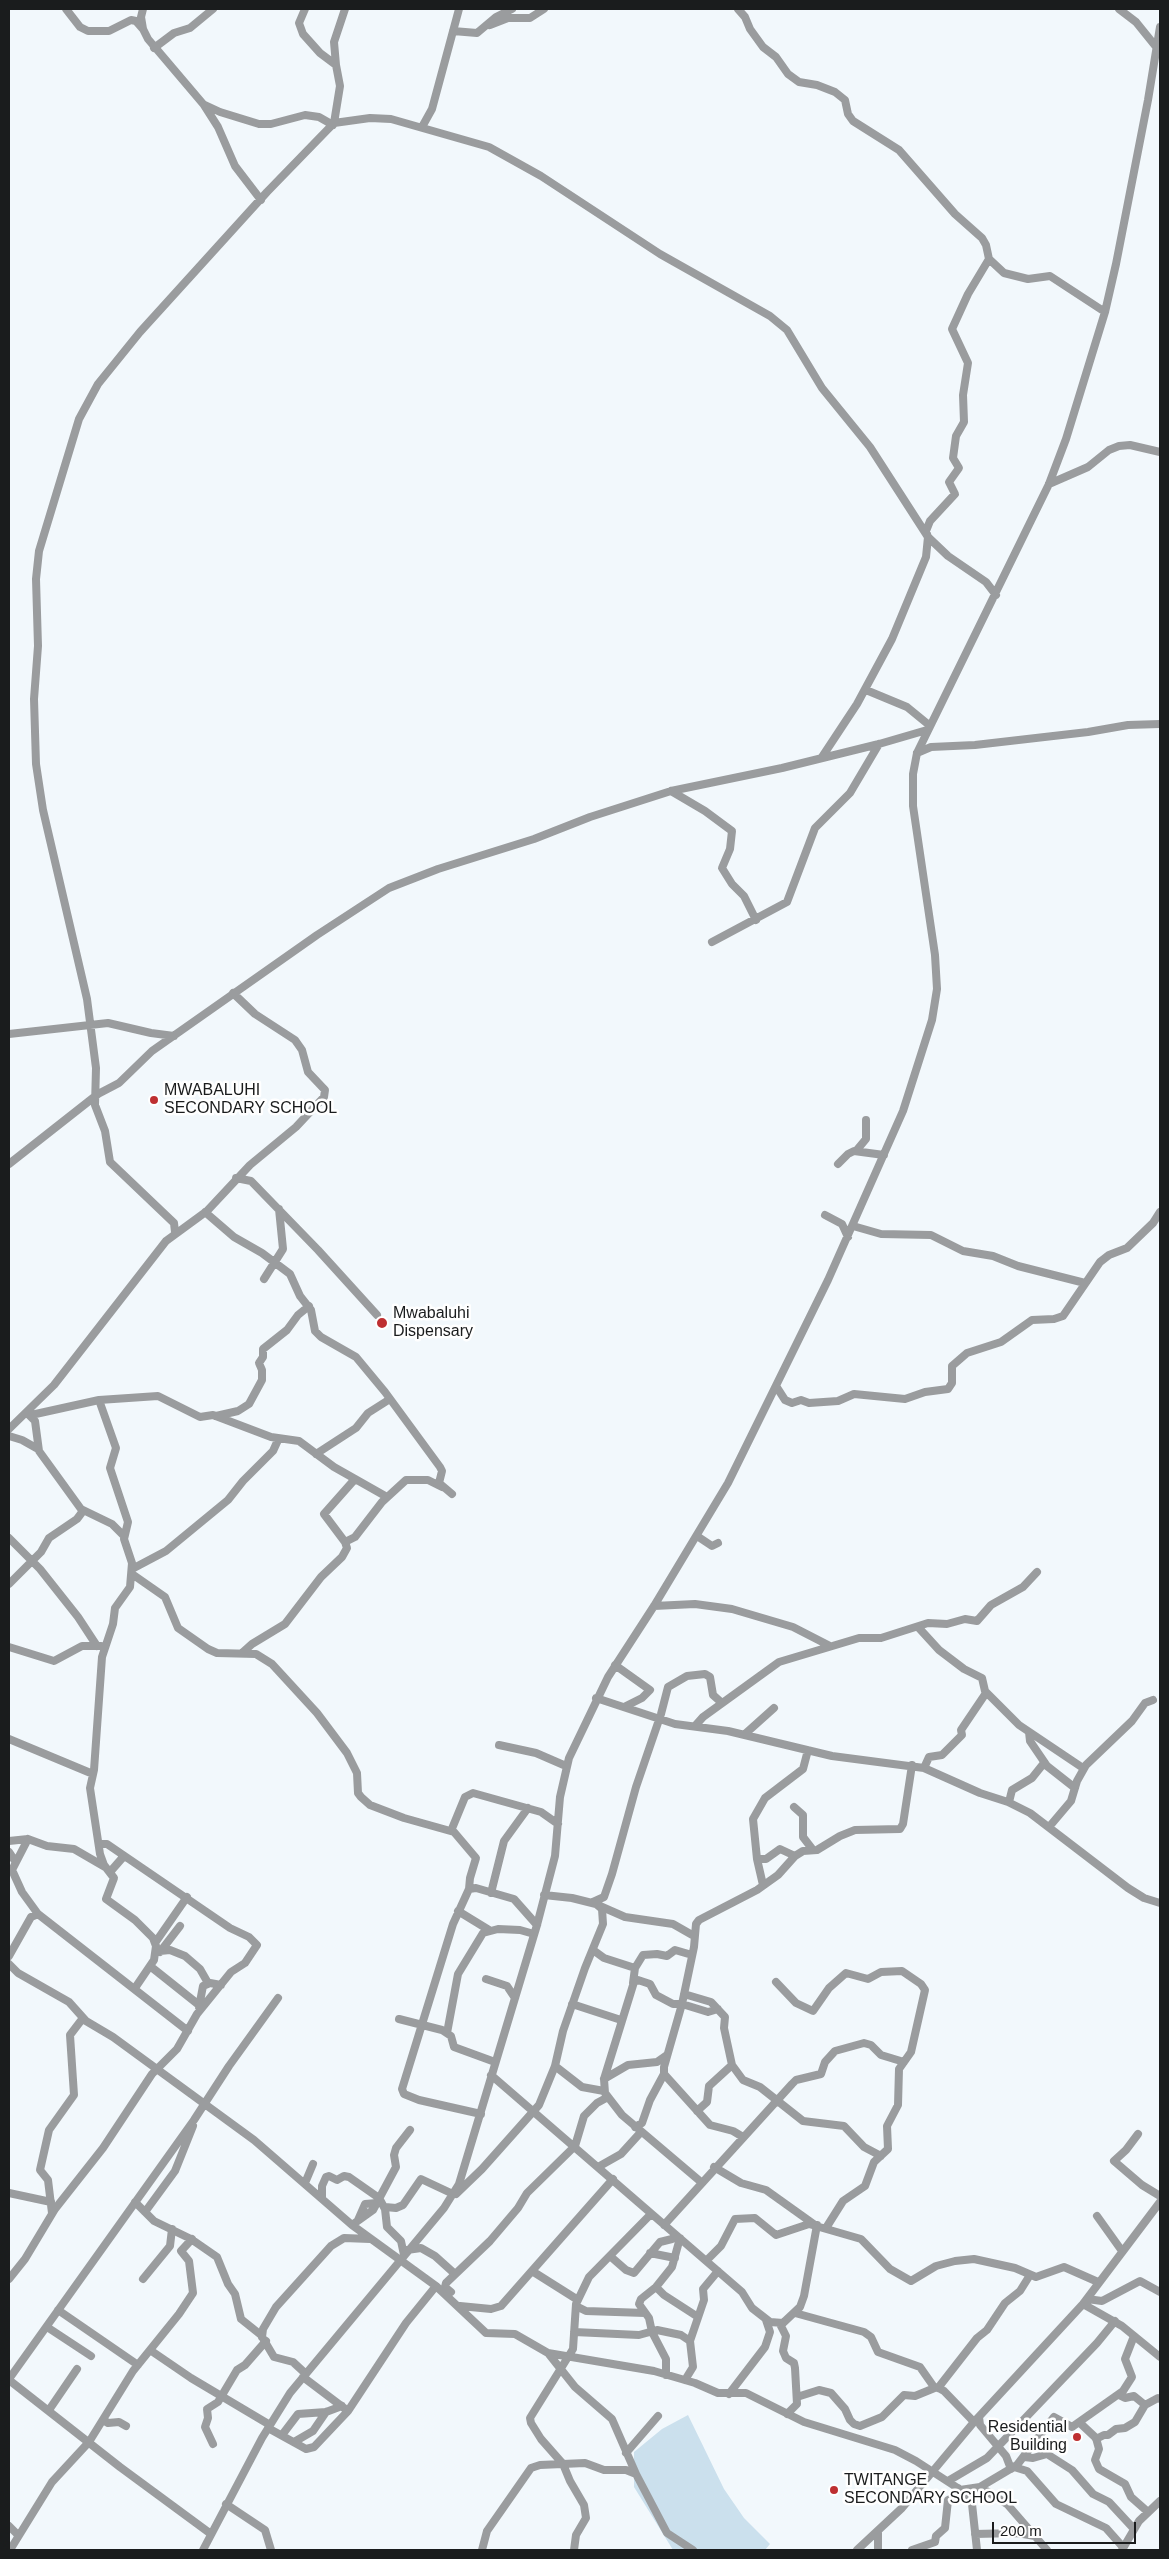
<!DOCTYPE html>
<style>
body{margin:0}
#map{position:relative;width:1169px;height:2559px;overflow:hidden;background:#f2f8fc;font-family:Helvetica,sans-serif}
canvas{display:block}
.frame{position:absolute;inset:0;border:10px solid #1a1c1d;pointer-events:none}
.scale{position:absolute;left:992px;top:2522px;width:144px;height:22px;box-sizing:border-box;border:2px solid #1a1c1d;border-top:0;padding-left:6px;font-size:15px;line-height:18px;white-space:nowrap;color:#1a1c1d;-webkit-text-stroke:4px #fff;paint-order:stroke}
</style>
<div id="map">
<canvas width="1169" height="2559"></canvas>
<div class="frame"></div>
<div class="scale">200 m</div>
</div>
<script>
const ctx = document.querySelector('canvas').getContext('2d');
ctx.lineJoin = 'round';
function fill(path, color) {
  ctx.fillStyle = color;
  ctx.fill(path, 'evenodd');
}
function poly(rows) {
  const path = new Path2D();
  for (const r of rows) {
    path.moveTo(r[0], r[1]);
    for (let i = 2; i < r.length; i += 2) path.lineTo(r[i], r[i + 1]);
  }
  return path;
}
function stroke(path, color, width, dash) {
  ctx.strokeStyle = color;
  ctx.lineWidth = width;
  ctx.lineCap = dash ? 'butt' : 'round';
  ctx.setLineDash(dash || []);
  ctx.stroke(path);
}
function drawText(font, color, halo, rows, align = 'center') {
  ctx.font = font + ' Helvetica,sans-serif';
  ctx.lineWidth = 5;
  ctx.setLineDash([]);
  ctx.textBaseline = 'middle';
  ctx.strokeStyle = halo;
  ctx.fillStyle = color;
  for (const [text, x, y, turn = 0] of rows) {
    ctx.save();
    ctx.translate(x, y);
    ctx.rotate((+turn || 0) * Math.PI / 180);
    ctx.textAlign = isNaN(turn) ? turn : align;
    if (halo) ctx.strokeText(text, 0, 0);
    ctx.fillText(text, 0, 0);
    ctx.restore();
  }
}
const green = poly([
 [688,2415,724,2489,744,2518,770,2544,765,2550,673,2550,634,2487,634,2452,662,2429]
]);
const minor = poly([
 [66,9,80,27,88,31,109,31,131,20,136,21,143,29],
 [143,9,141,17,143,29,148,39,204,105,218,127,235,166,261,200],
 [305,9,299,23,303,34,320,53,336,65,340,86,334,123],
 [738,9,745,17,750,29,763,47,776,57,788,74,799,82,817,85,835,92,845,100,848,114,853,121,899,150,955,214,982,238,986,245,989,259,1004,273,1028,279,1050,276,1105,312],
 [1119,9,1136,22,1157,48],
 [490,25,508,18,530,18,544,9],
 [453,31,477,33,496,17,512,9],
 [154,48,174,33,190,28,213,9],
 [336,65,334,42,345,9],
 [205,105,220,112,259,124,271,124,305,115,319,117,333,125],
 [422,127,432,109,459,9],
 [1049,484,1088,467,1109,450,1119,446,1130,445,1160,452],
 [866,690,907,707,929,725],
 [917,753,931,747,975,745,1088,732,1128,725,1160,724],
 [822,757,857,704,892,639,926,557,928,537,926,531,930,521,955,494,949,482,959,468,953,458,956,436,964,422,963,395,968,363,952,329,968,294,989,259],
 [671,791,705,811,732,831,730,849,722,868,732,884,744,896,756,920],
 [712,942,787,902,815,828,850,793,879,744],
 [9,1034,108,1023,151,1033,174,1036],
 [856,1151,866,1139,866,1120],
 [9,1164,98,1094,119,1083,152,1051,317,935,389,888,438,869,534,839,590,817,671,791,782,768,879,744,927,730],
 [838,1164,848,1154,854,1151,884,1155],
 [236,1178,251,1181,318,1250,377,1315],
 [205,1212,234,1237,262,1253,290,1274,300,1296,311,1310,315,1331,321,1337,356,1357,385,1392,440,1467,442,1471,439,1483,452,1494],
 [825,1215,842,1224,848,1237],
 [853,1226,881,1234,931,1235,963,1251,993,1256,1018,1266,1085,1283],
 [175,1232,174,1223,110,1162,105,1131,95,1105,96,1068,87,999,43,810,36,764,34,699,38,646,36,579,39,551,79,419,98,384,140,332,267,192,334,123,370,118,391,119,489,147,541,176,660,254,770,316,787,330,822,388,870,447,928,537,948,556,986,582,996,595],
 [264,1279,283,1249,279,1209],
 [776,1386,785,1400,792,1403,801,1400,809,1403,838,1401,854,1394,905,1399,925,1392,948,1389,952,1383,952,1366,967,1353,1001,1342,1032,1320,1054,1319,1063,1316,1100,1262,1109,1255,1127,1248,1153,1223,1160,1212],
 [99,1400,116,1448,110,1468,128,1522,124,1539,132,1563,130,1587,115,1608,113,1624,102,1657,94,1770,90,1788,100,1854,104,1865,114,1878,106,1899,135,1920,153,1938,156,1946,154,1960,135,1988],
 [27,1413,35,1421,39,1451,81,1509,112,1524,124,1536],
 [31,1415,99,1400,158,1396,200,1417,213,1415,271,1437,299,1441,334,1467,387,1497],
 [216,1416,238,1411,249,1404,262,1380,262,1370,259,1363,263,1357,263,1349,287,1330,298,1315,309,1306],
 [9,1429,54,1385,166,1241,207,1211,250,1165,296,1127,324,1097,325,1090,308,1072,302,1050,295,1040,255,1014,233,993],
 [9,1436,22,1440,38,1449],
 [316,1454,356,1428,368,1413,390,1399],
 [697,1536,712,1546,718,1543],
 [9,1538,40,1569,78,1617,97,1646],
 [345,1542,355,1537,382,1502,406,1480,428,1480,442,1487],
 [132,1569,166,1551,228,1500,243,1481,273,1451,278,1440],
 [132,1574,165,1597,178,1628,208,1649,217,1653,256,1654,272,1664,317,1713,347,1753,357,1773,358,1793,361,1797,370,1805,404,1818,454,1832,476,1858,470,1878,469,1889],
 [9,1584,41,1552,49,1538,77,1519,83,1511],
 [654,1606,695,1604,732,1609,793,1627,830,1646],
 [918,1627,939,1650,964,1669,982,1678,985,1691,1019,1725,1083,1768],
 [9,1647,54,1661,82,1646,101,1646],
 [242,1653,252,1644,285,1624,321,1577,342,1557,347,1548,345,1542,324,1514,355,1479],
 [615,1665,650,1690,642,1698,626,1706],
 [596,1698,675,1724,728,1731,832,1756,924,1768,980,1793,1008,1802,1030,1813,1128,1888,1144,1898,1160,1903],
 [695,1726,703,1717,779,1662,859,1638,881,1638,928,1623,947,1624,965,1619,977,1621,991,1605,1023,1587,1037,1572],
 [1029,1732,1030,1741,1047,1766,1075,1788],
 [745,1734,774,1708],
 [9,1739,93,1774],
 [499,1745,536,1753,566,1766],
 [924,1768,929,1757,942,1755,962,1735,961,1730,986,1693],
 [1009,1802,1012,1790,1032,1778,1044,1763],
 [794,1807,803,1815,803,1837,813,1850],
 [1049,1827,1071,1801,1077,1781,1086,1765,1132,1721,1145,1703,1153,1700],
 [451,1831,465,1797,473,1793,541,1812,558,1824],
 [28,1839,12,1870,22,1892,38,1914],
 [9,1841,28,1839,47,1846,74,1849,105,1867],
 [9,1852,15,1861],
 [757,1859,753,1819,765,1798,803,1769,808,1750],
 [110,1872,124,1856],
 [763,1885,757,1859,766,1859,780,1849,795,1856],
 [491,1893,504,1841,528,1808],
 [593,1902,604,1897,612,1874,636,1787,661,1714,668,1687,687,1676,705,1674,710,1677,713,1695,722,1703],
 [600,1906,625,1917,673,1924,694,1936],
 [458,1911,489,1930],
 [155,1943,187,1897],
 [593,1950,604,1958,635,1968],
 [160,1951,170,1950,185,1956,200,1969,208,1983],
 [160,1952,180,1926],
 [9,1956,31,1917,38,1914,188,2031],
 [9,1964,18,1973,69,2002,86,2021,113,2037,254,2140,352,2225,436,2286,486,2333,515,2334,548,2353,654,2371,695,2383,718,2393,746,2393,804,2422,895,2450,916,2461,967,2494,972,2504,977,2550],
 [150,1966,199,2005],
 [486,1979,507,1986,515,1998],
 [776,1982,796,2003,813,2011,829,1988,846,1973,868,1979,881,1972,902,1971,921,1984,925,1990,911,2052,899,2069,898,2105,887,2126,888,2149,874,2162,865,2186,843,2201,826,2228],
 [633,1983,635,1968,643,1955,657,1954,667,1956,675,1950,692,1955],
 [684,1994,711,2002,725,2017,724,2028,732,2065,743,2080,760,2087,803,2121,844,2126,864,2147,881,2156],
 [572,2004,621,2020],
 [199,2007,203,1986,210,1983,221,1985],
 [399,2019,442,2030,451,2036,454,2047,495,2062],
 [447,2033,458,1974,483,1933,498,1929,520,1930,534,1934],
 [555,2066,582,2087,604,2091],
 [491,2075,742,2292,752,2308,770,2322,783,2323,800,2307,804,2296,817,2225],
 [604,2079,628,2065,657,2062,667,2055],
 [697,2111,707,2102,709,2086,732,2065],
 [481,2114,419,2100,404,2094,402,2089,453,1924,469,1889,476,1888,514,1899,537,1925],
 [635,2127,642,2123,650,2100,664,2074],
 [1138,2134,1126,2150,1114,2161,1142,2185,1160,2196],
 [743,2137,733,2131,710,2125,664,2074,664,2067,682,2004,694,1947,696,1924,699,1920,757,1890,778,1875,795,1856,803,1851,817,1850,840,1836,855,1830,900,1829,903,1824,912,1765],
 [598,2167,621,2154,641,2132],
 [714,2167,741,2183,766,2190,815,2225],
 [701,2182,622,2115,605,2093,604,2079,634,1982,638,1980,650,1984,656,1995,673,2004,682,2004,708,2012,718,2009],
 [305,2183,313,2164],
 [9,2193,51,2202],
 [456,2194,482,2169,539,2105,555,2066,563,2031,585,1968,603,1924,602,1909,596,1904,572,1898,544,1895],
 [322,2198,322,2186,326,2177,329,2176,337,2180,344,2176,349,2177,379,2198,385,2209,387,2227,401,2241,404,2255],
 [135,2202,154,2221,191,2239,217,2257,228,2284,235,2294,241,2319,261,2335,274,2357,293,2362,306,2374],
 [385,2207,396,2208,403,2205,421,2179,453,2194],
 [145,2212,175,2171,193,2126],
 [52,2213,48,2180,40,2170,49,2130,74,2095,70,2035,83,2018],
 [1097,2216,1122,2251],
 [358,2220,365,2204,377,2203],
 [352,2225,373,2210,396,2167,394,2155,396,2148,410,2130],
 [664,2225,792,2084,796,2080,821,2074,825,2062,835,2051,864,2043,871,2045,881,2055,904,2062],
 [407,2250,421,2248,435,2256,455,2274],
 [650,2253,675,2258],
 [610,2256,626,2270,634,2273,660,2242,672,2239,677,2236],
 [706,2261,721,2246,735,2219,755,2218,776,2235,809,2224,861,2239,890,2269,911,2281,936,2266,955,2261,974,2259,1015,2268,1036,2277,1064,2267,1098,2282],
 [532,2271,578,2300],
 [9,2279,25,2259,55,2209,103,2148,152,2074,177,2049,197,2014,231,1972,245,1963,257,1945,249,1937,230,1928,107,1844,99,1844],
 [143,2279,170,2246,172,2229],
 [656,2287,664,2295,698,2317],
 [451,2292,445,2287,446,2283,490,2241,518,2208,527,2193,575,2146,584,2116,597,2103,608,2097],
 [1087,2299,1102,2301,1140,2281,1160,2292],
 [1083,2304,1122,2326,1160,2357],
 [460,2306,491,2309,501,2306,613,2179],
 [576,2306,586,2311,645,2313],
 [58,2310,138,2365],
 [795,2313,864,2332,871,2337,878,2352,920,2367,934,2387],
 [780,2324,786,2336,783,2351,786,2358,794,2363,795,2368,797,2404,787,2414],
 [47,2327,91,2356],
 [574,2332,639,2335,657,2330,681,2335,690,2341],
 [262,2337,263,2329,276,2307,331,2246,344,2238,370,2239],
 [150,2350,191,2378,270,2425],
 [548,2353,575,2387,612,2419,636,2474],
 [666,2375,666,2359,652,2332,649,2318,639,2304,641,2299,656,2287,672,2267,680,2238],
 [303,2377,344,2408],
 [9,2379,194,2120,229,2066,278,1998],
 [9,2380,120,2467,211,2534],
 [685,2380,693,2367,690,2341,704,2300,703,2289,718,2271],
 [938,2388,977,2338,987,2330,1005,2303,1020,2291,1030,2275],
 [729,2394,765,2347,770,2332,766,2320],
 [1119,2395,1125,2398,1134,2396,1145,2405,1158,2398,1160,2399],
 [797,2397,819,2390,831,2393,845,2409,850,2420,854,2424,860,2426,882,2417,904,2395,915,2396,937,2387,944,2391,974,2422],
 [49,2410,77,2369],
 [979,2417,980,2425,1006,2456,1011,2469],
 [103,2420,108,2423,119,2422,126,2426],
 [1080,2423,1096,2438,1099,2449,1095,2460,1099,2469,1125,2484,1131,2497,1148,2512],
 [268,2428,306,2449,314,2447,348,2411,406,2323,436,2286],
 [282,2435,298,2414,326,2412,342,2406],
 [1096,2439,1104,2435,1108,2435,1116,2429,1125,2428,1135,2422,1145,2405],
 [294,2442,313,2431,326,2412],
 [213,2444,205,2427,208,2418,207,2409,218,2402,237,2370,245,2365,266,2341],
 [626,2453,658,2416],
 [1024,2457,1033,2458,1047,2454,1072,2470,1093,2494,1109,2502,1134,2529],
 [1014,2467,1027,2471,1056,2504,1106,2528,1122,2546],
 [948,2481,987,2458,1097,2343,1115,2321],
 [980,2487,1007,2504,1047,2550],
 [960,2490,980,2487,1017,2465,1054,2417,1072,2427,1123,2391,1132,2377,1125,2359,1134,2336],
 [226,2504,265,2530,271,2550],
 [9,2526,18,2535],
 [975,2534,1017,2533,1035,2536],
 [10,2550,52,2482,89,2442,133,2371,179,2314,193,2293,189,2261,181,2251,192,2239],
 [203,2550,262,2438,290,2393,444,2208,459,2184,537,1925,555,1856,560,1797,569,1758,608,1677,654,1606,728,1483,828,1280,903,1111,932,1020,937,989,935,955,913,806,913,774,917,753,1049,484,1066,439,1105,312,1116,264,1148,100,1160,27],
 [482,2550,487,2531,531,2468,540,2465,585,2463,604,2470,626,2470,636,2474,667,2533,693,2550],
 [574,2550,576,2535,586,2518,584,2505,570,2481,563,2464,541,2439,531,2423,530,2418,573,2349,576,2304,589,2277,651,2214],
 [857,2550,902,2508,974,2422,1083,2304,1160,2202],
 [878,2550,878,2533],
 [912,2550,935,2542,936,2536,945,2528,948,2500,954,2497,958,2488],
 [1122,2550,1139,2521,1160,2501]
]);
const markers = [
 [154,1100,5,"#be2f31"],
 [382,1323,6,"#be2f31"],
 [1077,2437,5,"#be2f31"],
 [834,2490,5,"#be2f31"]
];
const poiNames = [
 ["MWABALUHI",164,1091],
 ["SECONDARY SCHOOL",164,1109],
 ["Mwabaluhi",393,1314],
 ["Dispensary",393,1332],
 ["Residential",1067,2428,"right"],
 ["Building",1067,2446,"right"],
 ["TWITANGE",844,2481],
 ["SECONDARY SCHOOL",844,2499]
];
fill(green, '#cbe0ed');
stroke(minor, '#9a9c9e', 8);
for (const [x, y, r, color] of markers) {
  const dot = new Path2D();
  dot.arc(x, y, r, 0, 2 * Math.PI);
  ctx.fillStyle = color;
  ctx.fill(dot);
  stroke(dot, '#fff', 2);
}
drawText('16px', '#1a1c1d', '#fff', poiNames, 'left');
</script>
